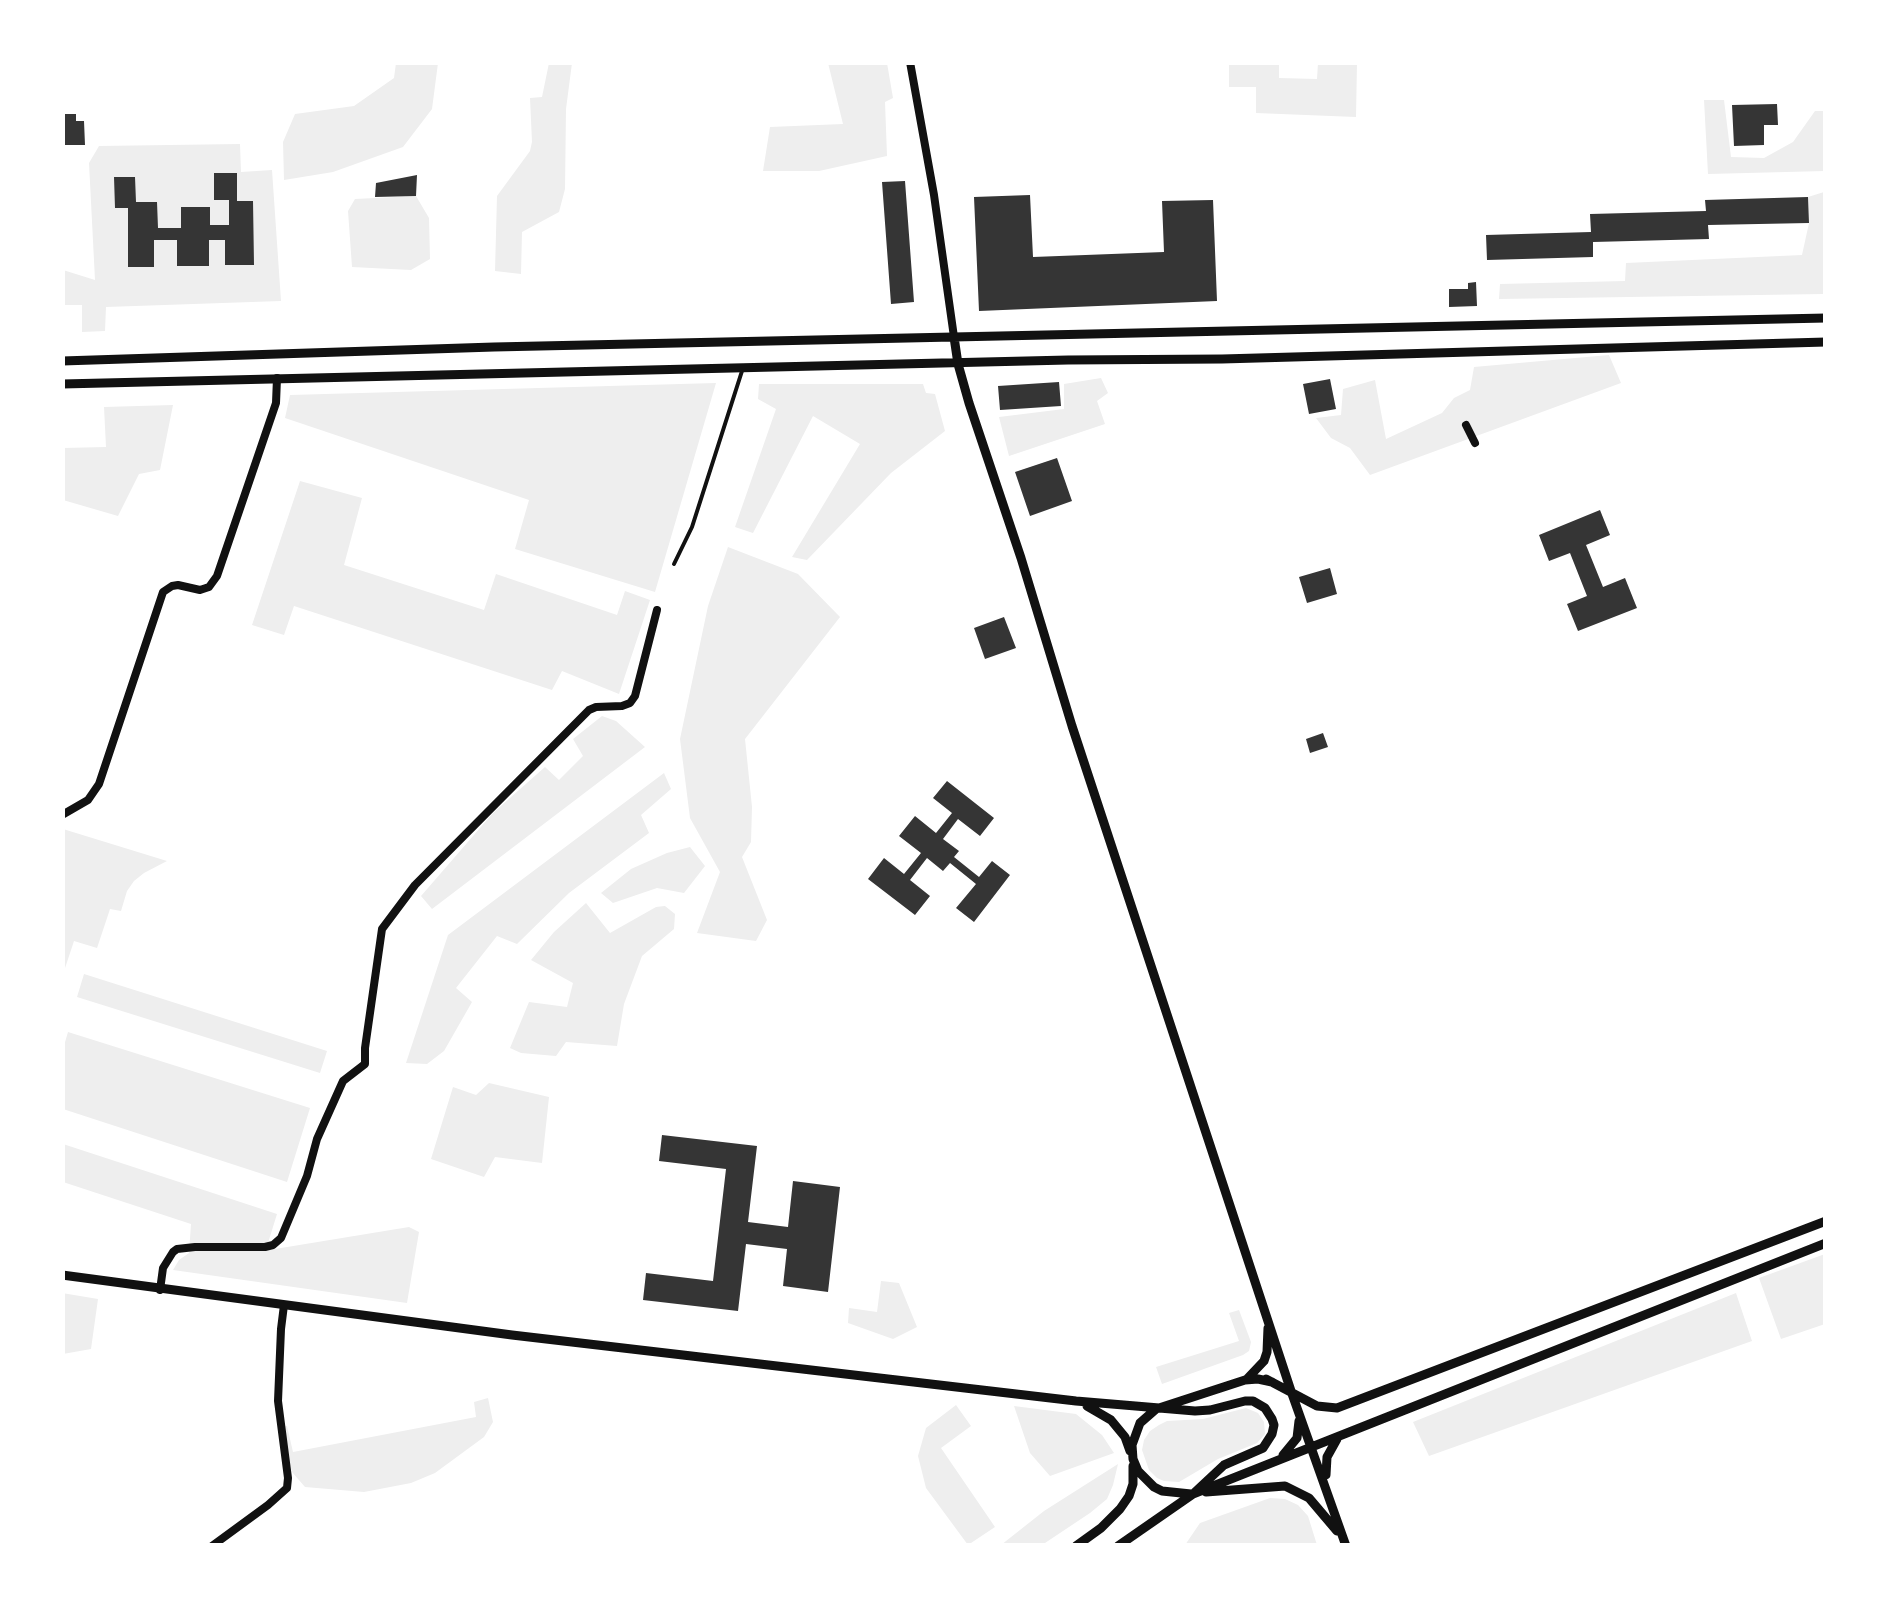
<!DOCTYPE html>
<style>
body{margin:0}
#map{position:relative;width:1888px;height:1608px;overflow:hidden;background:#fff;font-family:Manrope,sans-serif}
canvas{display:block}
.frame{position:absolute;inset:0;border:65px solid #fff;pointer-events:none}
</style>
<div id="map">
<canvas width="1888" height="1608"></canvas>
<div class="frame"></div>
</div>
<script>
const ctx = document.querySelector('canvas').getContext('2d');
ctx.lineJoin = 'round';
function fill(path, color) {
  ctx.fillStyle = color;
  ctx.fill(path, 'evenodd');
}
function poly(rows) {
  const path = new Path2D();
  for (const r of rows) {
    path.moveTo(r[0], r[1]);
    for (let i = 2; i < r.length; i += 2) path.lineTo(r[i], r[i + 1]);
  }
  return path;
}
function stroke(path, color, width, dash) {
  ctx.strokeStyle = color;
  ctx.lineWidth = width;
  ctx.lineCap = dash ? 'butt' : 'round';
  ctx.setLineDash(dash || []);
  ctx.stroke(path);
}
const green = poly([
 [396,63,438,63,432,109,403,147,333,172,284,180,283,142,295,114,354,106,394,78],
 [549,63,572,63,566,109,565,189,559,212,522,232,521,274,495,271,497,196,530,151,532,142,530,98,542,97],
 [828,63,887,63,893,98,885,102,887,156,819,171,763,171,770,127,843,124],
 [1229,63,1279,63,1279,78,1317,79,1318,63,1357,63,1356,117,1256,113,1256,87,1229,87],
 [1704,100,1724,100,1731,157,1764,158,1793,142,1815,111,1825,111,1825,171,1708,174],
 [240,144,241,172,272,170,281,301,106,307,105,331,82,332,82,305,63,305,63,270,95,280,89,163,99,146],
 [1824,192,1826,217,1824,294,1499,299,1500,284,1625,281,1626,263,1802,255,1809,223,1808,197],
 [416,196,429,218,430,259,411,270,352,267,348,211,355,199],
 [1609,355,1621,383,1370,475,1350,448,1331,438,1316,418,1341,415,1343,389,1375,380,1386,439,1442,413,1454,398,1470,390,1474,367],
 [1101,378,1108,393,1097,401,1105,424,1009,456,999,417,1064,409,1064,384],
 [716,383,655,592,515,549,529,500,285,418,290,395],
 [759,384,923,384,926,393,935,394,945,431,891,473,807,560,792,557,860,444,813,416,753,533,735,527,776,409,758,399],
 [173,405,160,470,139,474,118,516,63,500,63,448,106,447,104,407],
 [300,481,362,498,344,565,484,610,496,574,617,615,625,591,650,600,619,694,562,671,552,690,294,606,284,635,252,625],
 [728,547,798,574,840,617,745,739,752,807,751,842,742,857,767,920,756,941,697,933,720,872,690,818,680,739,708,606],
 [602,716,616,721,645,747,432,909,421,896,493,813,545,767,559,780,583,756,573,739],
 [664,773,671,789,641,815,649,833,569,893,517,944,497,936,456,988,472,1002,444,1051,427,1064,406,1063,448,935],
 [63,829,167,861,144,873,134,881,127,891,121,911,110,909,97,948,74,941,63,974],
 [690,847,705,866,684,893,657,888,613,903,601,893,631,869,667,853],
 [586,903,610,933,656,907,665,906,675,914,674,929,642,956,624,1004,617,1046,566,1042,556,1056,521,1053,510,1048,529,1002,567,1007,573,983,531,960,554,932],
 [84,974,327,1051,320,1073,77,997],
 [68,1032,310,1108,287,1182,63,1109,63,1049],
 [489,1083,549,1097,542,1163,495,1157,484,1177,431,1159,453,1087,476,1095],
 [63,1144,277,1214,268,1243,275,1249,409,1227,419,1232,407,1303,173,1270,179,1260,189,1253,191,1224,63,1182],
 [1825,1254,1825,1324,1781,1339,1759,1278],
 [881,1281,899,1283,917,1327,893,1339,848,1323,849,1308,877,1312],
 [62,1293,98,1299,91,1349,63,1354],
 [1736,1293,1752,1341,1429,1456,1413,1422],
 [1239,1310,1251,1342,1249,1351,1243,1355,1162,1384,1156,1367,1239,1341,1229,1313],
 [488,1398,493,1422,484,1437,435,1473,411,1483,364,1492,305,1487,292,1472,279,1427,287,1426,293,1452,476,1417,474,1402],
 [956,1405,971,1426,941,1448,995,1527,968,1545,926,1488,918,1456,926,1428],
 [1014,1406,1076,1414,1102,1435,1114,1453,1050,1476,1030,1453],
 [1246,1408,1258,1413,1264,1422,1265,1434,1257,1443,1218,1459,1179,1482,1164,1481,1157,1478,1149,1470,1142,1450,1144,1440,1150,1431,1159,1425,1167,1421,1203,1419],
 [1118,1464,1113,1485,1107,1499,1090,1513,1042,1545,1001,1545,1044,1511],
 [1270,1498,1285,1499,1298,1505,1308,1516,1317,1545,1185,1545,1200,1523]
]);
const building = poly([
 [1777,104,1778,125,1764,125,1764,145,1734,146,1732,105],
 [62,114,76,114,76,121,84,121,85,145,62,145],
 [214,173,237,173,237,201,253,201,254,265,225,265,225,240,209,240,209,266,177,266,177,240,154,240,154,267,128,267,128,208,115,208,114,177,135,177,136,202,157,202,158,228,181,228,181,207,210,207,210,225,229,225,229,200,214,200],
 [417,175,416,196,375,197,376,183],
 [905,181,914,302,891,304,882,182],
 [1030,195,1033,257,1164,252,1162,201,1213,200,1217,301,979,311,974,197],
 [1808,197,1809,223,1708,225,1709,239,1593,242,1593,257,1487,260,1486,235,1591,232,1590,214,1706,211,1705,200],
 [1476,282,1477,306,1449,307,1449,289,1468,289,1468,283],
 [1330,379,1336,409,1309,414,1303,384],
 [1059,382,1061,406,1000,410,998,386],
 [1057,458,1072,501,1030,516,1015,472],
 [1600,510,1610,535,1586,545,1603,587,1625,578,1637,608,1578,631,1567,604,1587,596,1570,553,1549,561,1539,535],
 [1330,568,1337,594,1307,603,1299,577],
 [1004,617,1016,648,985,659,974,628],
 [1323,733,1328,747,1310,753,1306,739],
 [947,781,994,818,980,836,958,819,943,839,959,851,954,857,979,877,992,861,1010,875,974,922,956,908,976,884,950,863,943,871,927,858,910,880,930,896,915,915,868,879,884,858,904,874,921,853,899,836,915,816,936,833,952,813,933,798],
 [662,1135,757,1146,748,1222,788,1227,793,1181,840,1187,828,1292,783,1286,787,1249,746,1244,738,1311,643,1300,646,1273,713,1281,726,1169,659,1161]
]);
const service = poly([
 [674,564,692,527,742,371]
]);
const minor = poly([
 [910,62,934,195,954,337],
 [1466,425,1475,443],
 [62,815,88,800,99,784,163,592,172,586,178,585,200,590,209,587,217,576,276,403,277,378],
 [160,1290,163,1268,173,1252,177,1249,195,1247,265,1247,273,1245,281,1238,307,1176,317,1139,343,1081,365,1064,365,1048,382,929,415,885,589,710,596,707,622,706,630,703,635,696,657,610],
 [212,1546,268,1505,287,1488,288,1478,278,1401,281,1329,284,1305]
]);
const tertiary = poly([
 [954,337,958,364,969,403,1021,558,1072,726,1291,1391,1346,1546],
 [62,361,494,347,1826,318],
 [62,384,1068,360,1222,359,1826,342],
 [62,1275,512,1335,1076,1401,1195,1411,1210,1410,1245,1401,1253,1401,1265,1408,1272,1419,1274,1425,1272,1434,1263,1448,1224,1465,1193,1494],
 [1266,1379,1317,1406,1337,1408,1826,1221],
 [1246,1380,1264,1361,1267,1352,1268,1328],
 [1087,1406,1111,1420,1125,1437,1130,1451],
 [1283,1455,1297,1438,1299,1421],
 [1326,1475,1327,1457,1337,1439],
 [1206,1492,1285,1486,1309,1498,1337,1531],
 [1191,1494,1162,1491,1154,1487,1138,1471,1133,1459,1132,1445,1140,1423,1156,1409,1245,1380,1258,1379,1272,1382],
 [1076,1546,1101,1528,1120,1509,1129,1496,1133,1484,1133,1466],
 [1118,1546,1193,1494,1826,1243]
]);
fill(green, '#eee');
fill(building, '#353535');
stroke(service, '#111', 4);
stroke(minor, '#111', 8);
stroke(tertiary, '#111', 9);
</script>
